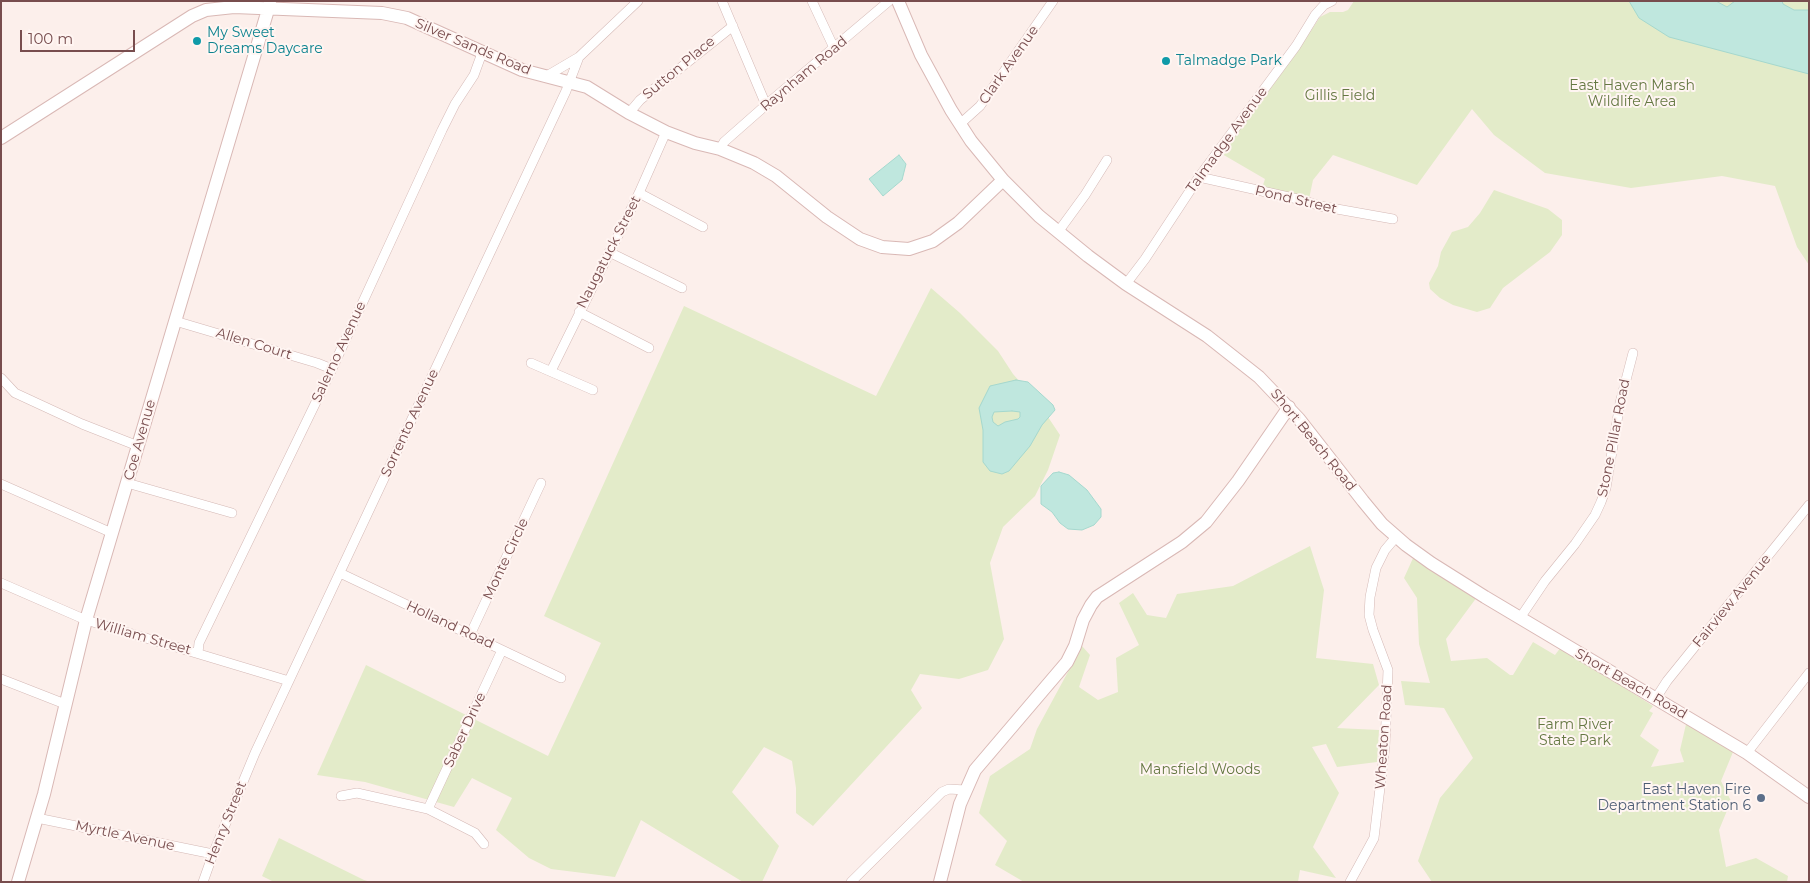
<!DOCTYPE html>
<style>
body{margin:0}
#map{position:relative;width:1810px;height:883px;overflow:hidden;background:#fcefeb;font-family:Montserrat,sans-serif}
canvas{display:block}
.frame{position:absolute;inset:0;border:2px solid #784d4e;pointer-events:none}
.scale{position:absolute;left:20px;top:30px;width:115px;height:22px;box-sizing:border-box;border:2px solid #784d4e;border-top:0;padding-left:6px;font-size:15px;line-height:18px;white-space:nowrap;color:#784d4e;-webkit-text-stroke:4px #fff5f2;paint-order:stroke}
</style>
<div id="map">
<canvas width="1810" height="883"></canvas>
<div class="frame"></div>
<div class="scale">100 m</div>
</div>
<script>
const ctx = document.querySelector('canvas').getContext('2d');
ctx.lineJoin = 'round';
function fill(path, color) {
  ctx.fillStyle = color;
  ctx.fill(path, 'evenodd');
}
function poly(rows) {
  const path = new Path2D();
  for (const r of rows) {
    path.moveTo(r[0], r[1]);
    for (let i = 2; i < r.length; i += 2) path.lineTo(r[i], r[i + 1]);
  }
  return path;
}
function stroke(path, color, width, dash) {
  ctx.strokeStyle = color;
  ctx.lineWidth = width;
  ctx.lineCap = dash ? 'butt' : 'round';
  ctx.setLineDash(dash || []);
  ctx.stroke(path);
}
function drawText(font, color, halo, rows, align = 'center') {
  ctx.font = font + ' Montserrat,sans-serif';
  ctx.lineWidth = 4;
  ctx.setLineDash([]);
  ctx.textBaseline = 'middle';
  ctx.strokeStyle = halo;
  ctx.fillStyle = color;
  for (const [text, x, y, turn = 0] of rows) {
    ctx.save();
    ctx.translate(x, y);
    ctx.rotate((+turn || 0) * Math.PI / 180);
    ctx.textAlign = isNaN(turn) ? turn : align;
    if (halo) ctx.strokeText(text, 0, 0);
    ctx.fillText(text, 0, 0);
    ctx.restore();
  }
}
const green = poly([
 [1354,1,1809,1,1809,265,1797,247,1775,186,1722,176,1631,188,1545,173,1494,135,1472,109,1417,185,1333,155,1313,180,1309,199,1262,188,1265,179,1222,154,1295,55,1320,17,1330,12,1343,12,1348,10],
 [1494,190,1548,209,1562,220,1562,235,1550,252,1503,288,1490,308,1477,312,1453,305,1440,298,1430,289,1429,283,1438,266,1441,252,1452,232,1468,227,1480,213],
 [931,288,960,313,998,351,1013,374,1038,402,1060,435,1048,470,1035,496,1003,527,990,563,1004,639,988,670,959,679,920,674,911,690,922,708,813,826,796,813,796,788,792,761,764,747,732,792,779,846,762,882,743,882,641,820,615,877,551,869,529,858,496,830,512,798,472,778,454,807,365,782,317,775,366,665,548,756,601,643,544,616,684,306,876,396],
 [1310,546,1324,590,1316,658,1373,664,1379,685,1337,728,1379,730,1377,762,1337,767,1326,744,1312,747,1339,793,1313,847,1336,878,1300,870,1298,882,1024,882,995,865,1007,841,979,813,990,776,1030,749,1037,729,1082,646,1090,655,1079,687,1098,700,1118,692,1116,658,1139,645,1119,603,1133,593,1147,615,1166,618,1177,594,1233,586],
 [1414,556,1477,597,1446,639,1451,661,1487,658,1510,675,1513,675,1533,642,1555,655,1561,647,1653,706,1649,711,1653,713,1640,736,1659,750,1651,767,1684,762,1680,750,1687,720,1733,752,1721,781,1731,801,1719,830,1726,867,1756,858,1788,876,1787,882,1432,882,1418,861,1440,798,1473,758,1444,708,1405,705,1401,681,1430,683,1419,644,1417,598,1404,578],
 [279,838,364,880,371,882,274,882,262,876]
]);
const water = poly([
 [1629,1,1716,1,1727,7,1735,1,1782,1,1783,4,1794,10,1809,10,1809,74,1669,37,1639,18,1629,1],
 [899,155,906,164,902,180,883,196,869,179,899,155],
 [1016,380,1028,382,1053,405,1055,410,1042,425,1030,446,1009,471,1002,474,990,471,983,462,983,430,979,408,990,386,1016,380],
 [1012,411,1020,412,1020,417,1018,419,1005,422,998,426,993,422,992,417,994,412,1012,411],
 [1059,472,1069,475,1087,490,1101,509,1101,517,1094,525,1082,530,1068,529,1060,523,1052,512,1041,504,1041,486,1053,473,1059,472]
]);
const street = poly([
 [722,1,766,105],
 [812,1,834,48],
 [545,77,579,57,638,1],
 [629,113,640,100,733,26],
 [960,124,980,106,1053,1],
 [720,149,724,142,766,105,889,1],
 [1199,177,1302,200,1320,206,1393,219],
 [639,193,703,227],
 [1058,232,1085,195,1107,160],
 [609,252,682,288],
 [1126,284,1145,259,1199,177,1296,46,1315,15,1324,5,1332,1],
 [579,312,649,348],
 [175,321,317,363,332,369],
 [531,363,593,390],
 [551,371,639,193,666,132],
 [1,378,15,393,82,424,138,446],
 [127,483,232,513],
 [1,484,112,533],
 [340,573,561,678],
 [1,583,86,620,289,681],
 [1520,618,1545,581,1575,544,1595,515,1601,502,1606,488,1620,403,1633,353],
 [470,635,541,483],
 [198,653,199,643,332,369,442,130,455,104,474,75,482,53],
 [1,679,65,704],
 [1656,698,1667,681,1809,505],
 [1747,753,1809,673],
 [341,796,357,793,428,809,475,833,484,844],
 [428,809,502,650],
 [37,818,213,854],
 [203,882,213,854,255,753,566,91,579,57],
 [851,882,942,792,949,789,965,790],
 [1350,882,1374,838,1385,746,1388,670,1373,630,1369,615,1370,597,1376,568,1385,550,1396,537]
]);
const secondary = poly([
 [898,1,921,55,951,110,971,141,1003,180,1039,216,1088,256,1126,284,1207,336,1259,377,1299,419,1363,501,1382,524,1406,545,1431,563,1485,597,1747,753,1809,797],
 [1,138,192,16,206,10,234,7,382,13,407,18,522,70,587,87,629,113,666,132,695,143,720,149,754,163,776,176,827,217,860,239,882,247,909,249,933,241,958,223,1003,180],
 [18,882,44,794,86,620,270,3],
 [940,882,960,804,975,770,1067,662,1075,646,1083,620,1091,605,1097,597,1182,542,1206,522,1238,481,1289,407]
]);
const markers = [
 [197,41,5,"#0f9aa8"],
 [1166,61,5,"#0f9aa8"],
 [1761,798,5,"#5c6f8a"]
];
const cultureNames = [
 ["My Sweet",207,33],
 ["Dreams Daycare",207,49],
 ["Talmadge Park",1176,61]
];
const streetNames = [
 ["Silver Sands Road",473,47,23],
 ["Clark Avenue",1009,65,-55],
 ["Sutton Place",679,68,-40],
 ["Raynham Road",804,74,-40],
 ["Talmadge Avenue",1227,140,-54],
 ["Pond Street",1296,200,13],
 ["Naugatuck Street",609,252,-63],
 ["Allen Court",254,344,17],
 ["Salerno Avenue",339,352,-65],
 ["Sorrento Avenue",410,423,-65],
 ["Stone Pillar Road",1614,438,-79],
 ["Coe Avenue",140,440,-74],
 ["Short Beach Road",1313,440,51],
 ["Monte Circle",506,559,-65],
 ["Fairview Avenue",1732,601,-51],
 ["Holland Road",450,625,25],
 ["William Street",143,637,16],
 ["Short Beach Road",1631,684,30],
 ["Saber Drive",465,730,-65],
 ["Wheaton Road",1384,737,-86],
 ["Henry Street",226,823,-68],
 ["Myrtle Avenue",125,836,12]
];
const parkNames = [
 ["East Haven Marsh",1632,86],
 ["Wildlife Area",1632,102],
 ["Gillis Field",1340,96],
 ["Farm River",1575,725],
 ["State Park",1575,741],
 ["Mansfield Woods",1200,770]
];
const serviceNames = [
 ["East Haven Fire",1751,790],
 ["Department Station 6",1751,806]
];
fill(green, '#e3ebc9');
fill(water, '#bfe7de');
stroke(water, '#a5d8ce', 1);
stroke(street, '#d4b8b5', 10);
stroke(secondary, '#d9b8b5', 14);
stroke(street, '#fff', 9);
stroke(secondary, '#fff', 12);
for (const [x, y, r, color] of markers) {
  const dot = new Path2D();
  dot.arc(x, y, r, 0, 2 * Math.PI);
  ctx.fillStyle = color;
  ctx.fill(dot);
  stroke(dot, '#fff5f2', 2);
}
drawText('14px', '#0d838f', '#fff5f2', cultureNames, 'left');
drawText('14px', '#784d4e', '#fff5f2', streetNames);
drawText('14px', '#657842', '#fff5f2', parkNames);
drawText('14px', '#4e5e75', '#fff5f2', serviceNames, 'right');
</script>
